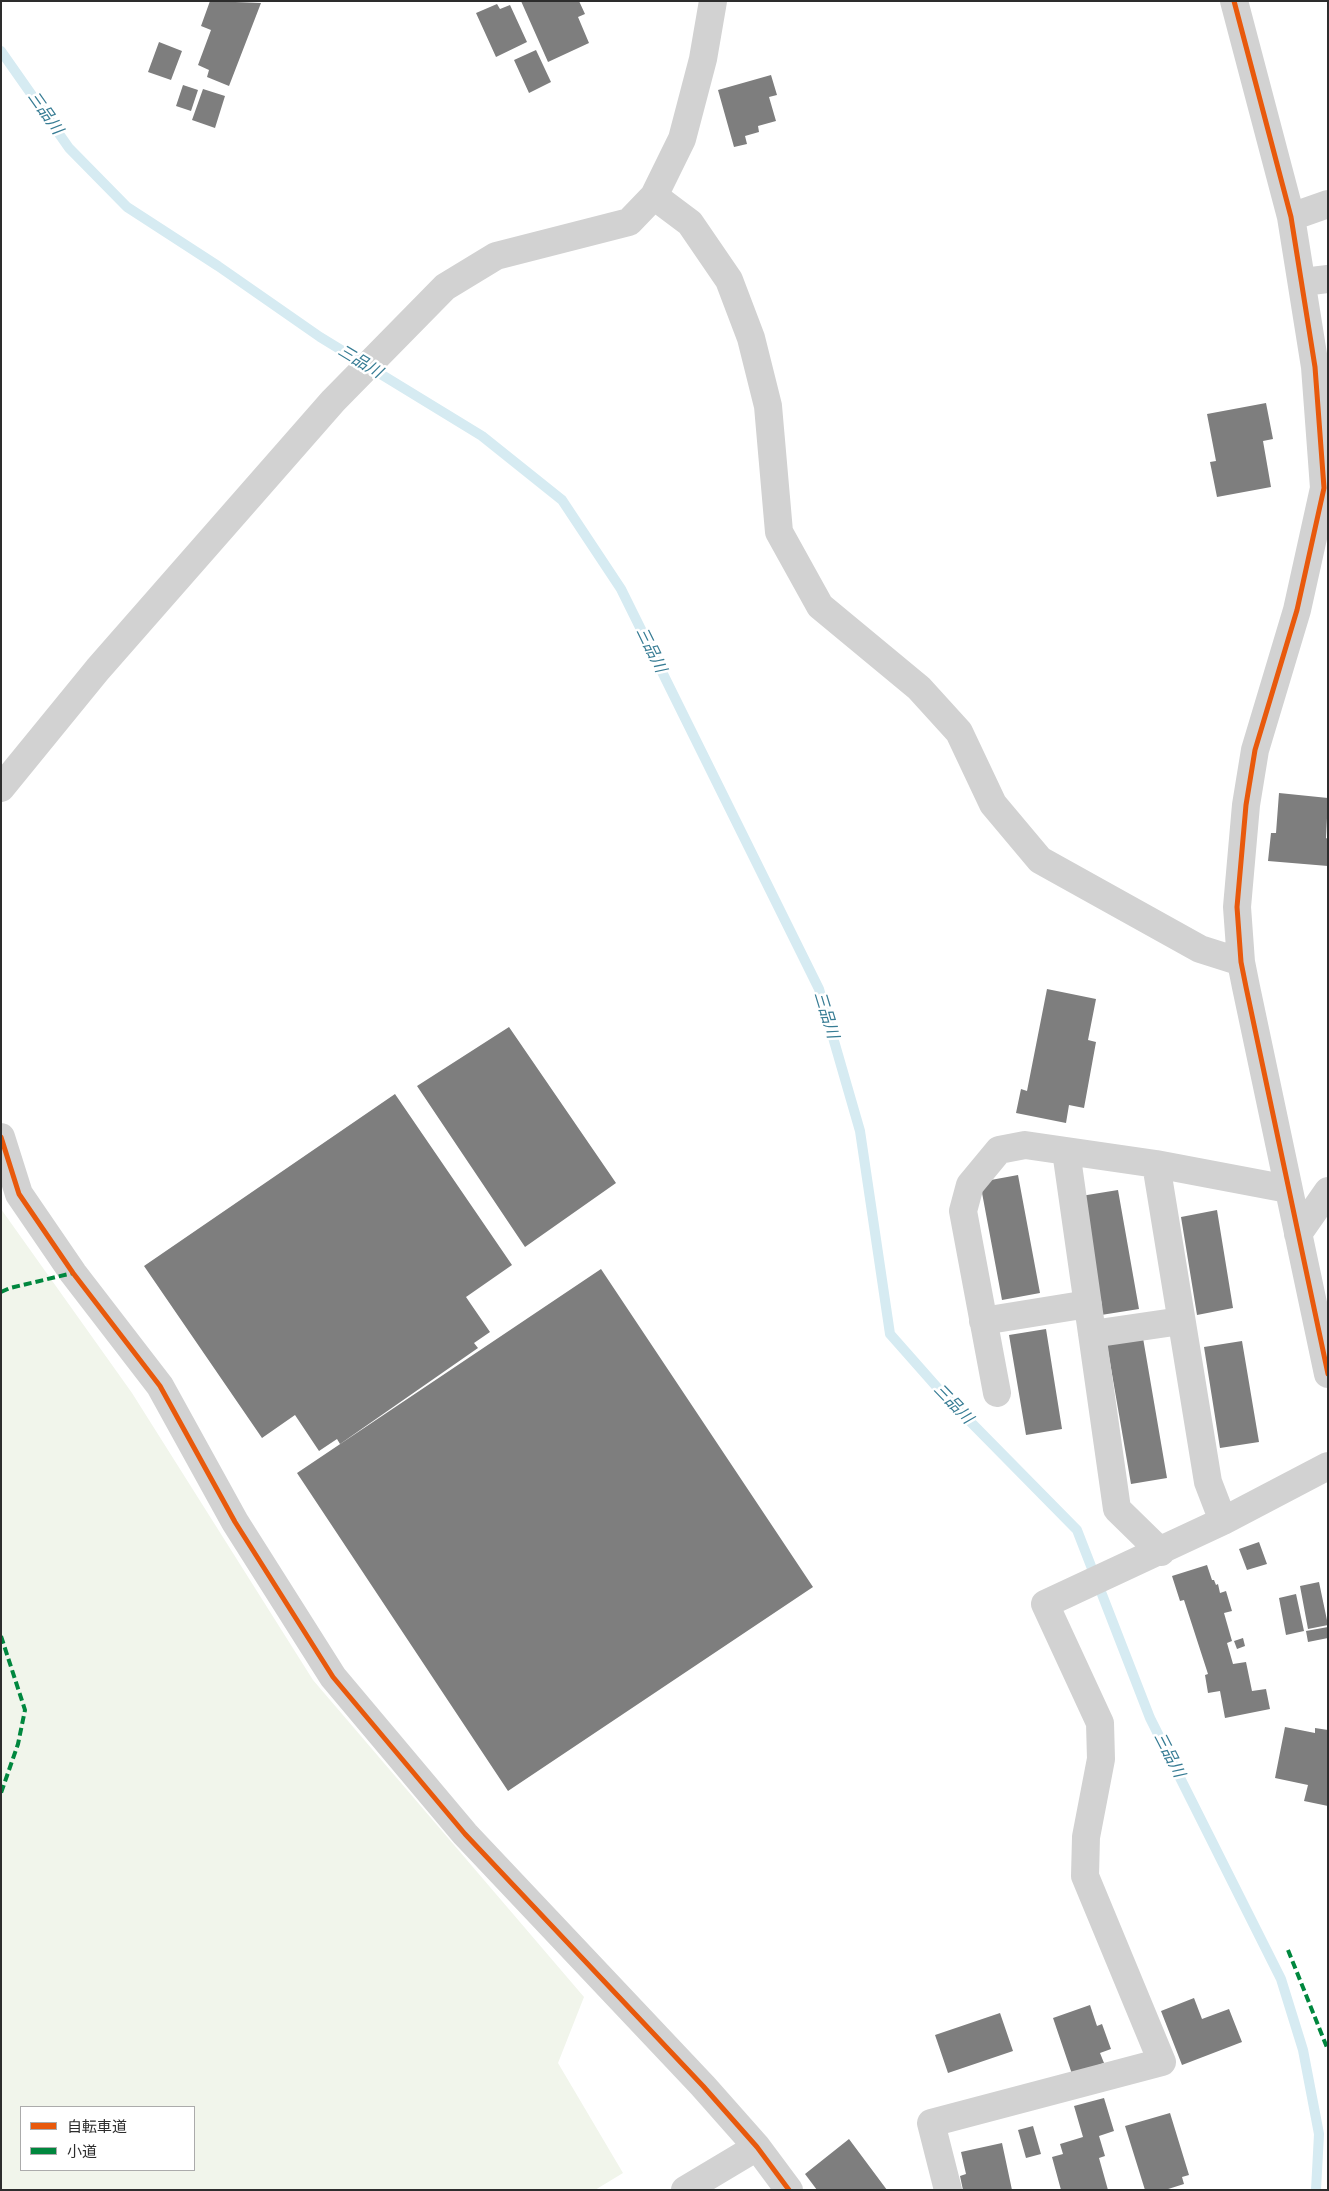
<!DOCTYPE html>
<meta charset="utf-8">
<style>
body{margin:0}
#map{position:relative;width:1329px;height:2191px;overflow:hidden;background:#fff;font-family:"IBM Plex Sans","Noto Sans JP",sans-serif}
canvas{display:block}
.frame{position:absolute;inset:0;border:2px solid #2d2d2d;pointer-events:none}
.legend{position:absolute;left:20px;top:2106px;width:175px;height:65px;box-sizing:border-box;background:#fff;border:1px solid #ababab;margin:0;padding:6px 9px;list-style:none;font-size:15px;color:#2d2d2d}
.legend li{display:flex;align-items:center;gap:10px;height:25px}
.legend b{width:25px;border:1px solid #ababab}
</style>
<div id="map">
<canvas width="1329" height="2191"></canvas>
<div class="frame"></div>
<ul class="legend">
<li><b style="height:6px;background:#e8590c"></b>自転車道</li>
<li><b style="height:6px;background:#00873e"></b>小道</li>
</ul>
</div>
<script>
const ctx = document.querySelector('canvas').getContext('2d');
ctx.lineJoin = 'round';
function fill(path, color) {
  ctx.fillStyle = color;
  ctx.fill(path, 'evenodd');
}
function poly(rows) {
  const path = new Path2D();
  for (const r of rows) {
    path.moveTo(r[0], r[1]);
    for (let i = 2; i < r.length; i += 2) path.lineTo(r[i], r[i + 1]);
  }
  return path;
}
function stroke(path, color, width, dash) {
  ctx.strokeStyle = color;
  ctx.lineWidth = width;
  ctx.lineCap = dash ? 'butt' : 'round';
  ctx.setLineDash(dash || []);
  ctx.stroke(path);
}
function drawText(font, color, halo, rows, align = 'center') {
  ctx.font = font + ' "IBM Plex Sans","Noto Sans JP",sans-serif';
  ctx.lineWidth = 5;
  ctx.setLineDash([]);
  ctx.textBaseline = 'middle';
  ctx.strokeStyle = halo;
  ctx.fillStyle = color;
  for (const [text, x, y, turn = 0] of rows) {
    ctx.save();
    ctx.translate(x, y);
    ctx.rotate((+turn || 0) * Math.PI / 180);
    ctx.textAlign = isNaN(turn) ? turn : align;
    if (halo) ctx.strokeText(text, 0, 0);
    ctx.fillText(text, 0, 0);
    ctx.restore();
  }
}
const green = poly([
 [1,1209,132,1393,313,1680,584,1997,558,2063,623,2173,595,2190,1,2190],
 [21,2107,194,2107,194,2170,21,2170]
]);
const stream = poly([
 [1,51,69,148,127,207,218,266,320,337,482,436,562,500,621,589,819,989,860,1131,890,1334,943,1394,1077,1530,1150,1718,1281,1979,1303,2050,1319,2134,1316,2190]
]);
const building = poly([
 [210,1,261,3,229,86,207,77,209,70,198,65,211,30,201,26],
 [521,1,579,1,585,14,578,17,589,43,548,62],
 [497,4,500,9,510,5,527,42,496,57,476,13],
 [159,42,182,51,171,80,148,72],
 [536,50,551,82,529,93,514,60],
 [771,75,777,95,769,97,776,121,758,126,759,132,745,136,747,144,734,147,718,90],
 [183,85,198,90,191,111,176,106],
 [203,89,225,96,215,128,192,120],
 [1266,403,1273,439,1263,441,1271,487,1217,497,1210,462,1216,461,1207,414],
 [1279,793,1328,798,1326,838,1328,839,1328,866,1268,861,1271,833,1276,833],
 [1047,989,1096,999,1088,1040,1096,1042,1084,1108,1069,1105,1066,1123,1016,1113,1021,1089,1027,1091],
 [509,1027,616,1183,525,1247,417,1086],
 [395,1094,512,1265,466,1297,490,1332,474,1343,478,1348,340,1444,337,1439,319,1451,295,1415,262,1438,144,1266],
 [1018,1175,1040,1293,1002,1300,980,1182],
 [1118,1190,1139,1309,1101,1315,1081,1196],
 [1217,1210,1233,1308,1197,1315,1181,1217],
 [601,1269,813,1587,508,1791,297,1473],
 [1046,1329,1062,1429,1026,1435,1009,1335],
 [1143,1338,1167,1478,1131,1484,1107,1345],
 [1242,1341,1259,1442,1220,1448,1204,1347],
 [1259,1542,1267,1564,1247,1570,1239,1549],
 [1207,1565,1212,1580,1214,1580,1216,1585,1218,1584,1220,1593,1226,1591,1232,1611,1224,1613,1232,1641,1227,1643,1233,1664,1246,1662,1252,1691,1266,1689,1270,1709,1225,1718,1220,1691,1208,1693,1205,1675,1208,1674,1184,1600,1180,1601,1172,1576],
 [1319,1582,1328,1625,1308,1629,1300,1586],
 [1296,1594,1304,1631,1286,1635,1279,1598],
 [1328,1627,1328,1638,1308,1642,1306,1631],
 [1243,1638,1245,1646,1237,1649,1234,1641],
 [1285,1727,1315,1733,1315,1728,1328,1730,1328,1806,1304,1801,1308,1785,1275,1778],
 [1194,1998,1202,2019,1229,2009,1242,2042,1182,2065,1161,2011],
 [1090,2005,1097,2026,1102,2024,1111,2049,1100,2053,1104,2063,1072,2074,1053,2018],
 [1000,2013,1013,2051,948,2073,935,2035],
 [1104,2098,1114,2131,1099,2136,1105,2156,1099,2158,1108,2190,1061,2190,1052,2157,1063,2154,1060,2144,1083,2137,1074,2106],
 [1170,2113,1189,2175,1182,2177,1184,2184,1165,2190,1145,2190,1125,2126],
 [1033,2126,1041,2154,1026,2158,1018,2130],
 [849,2139,887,2190,817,2190,805,2174],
 [1002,2143,1012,2190,963,2190,960,2176,966,2174,961,2152]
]);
const minor = poly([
 [1234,1,1291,217,1315,367,1324,488,1297,610,1255,750,1246,805,1237,907,1241,962,1246,987,1328,1374],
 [654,196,690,223,729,280,751,338,768,406,779,532,820,606,919,688,959,732,993,804,1040,860,1200,949,1241,962],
 [1291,217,1328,204],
 [1303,282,1328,279],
 [1,788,98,669,333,401,445,287,496,256,629,222,654,196,682,139,703,59,713,1],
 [1,1137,19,1194,73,1273,160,1386,235,1522,333,1677,465,1834,703,2086,757,2147,789,2190],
 [1066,1151,1117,1509,1161,1552],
 [1156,1164,1208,1482,1223,1521],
 [1298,1234,1328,1191],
 [983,1321,1088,1304],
 [1092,1334,1181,1321],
 [997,1393,963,1211,970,1185,999,1150,1025,1145,1156,1164,1288,1189],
 [685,2190,757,2147],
 [948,2190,931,2123,1162,2062,1085,1876,1086,1837,1101,1759,1100,1723,1045,1604,1223,1521,1328,1466]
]);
const quiet = poly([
 [1,1292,10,1288,73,1273],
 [1,1636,25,1710,18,1744,1,1793],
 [1288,1950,1328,2050]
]);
const cycleway = poly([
 [1234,1,1291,217,1315,367,1324,488,1297,610,1255,750,1246,805,1237,907,1241,962,1246,987,1328,1374],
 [1,1137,19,1194,73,1273,160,1386,235,1522,333,1677,465,1834,703,2086,757,2147,789,2190]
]);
const waterNames = [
 ["三品川",45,113,55],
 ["三品川",360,362,31],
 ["三品川",651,650,64],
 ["三品川",826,1015,73],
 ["三品川",953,1404,46],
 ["三品川",1169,1755,63]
];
fill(green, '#f1f5eb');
stroke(stream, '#d6ebf2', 10);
fill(building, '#7e7e7e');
stroke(minor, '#d2d2d2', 28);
stroke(quiet, '#00873e', 4, [8, 4]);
stroke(cycleway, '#e8590c', 5);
drawText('italic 16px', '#377c94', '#fff', waterNames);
</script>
